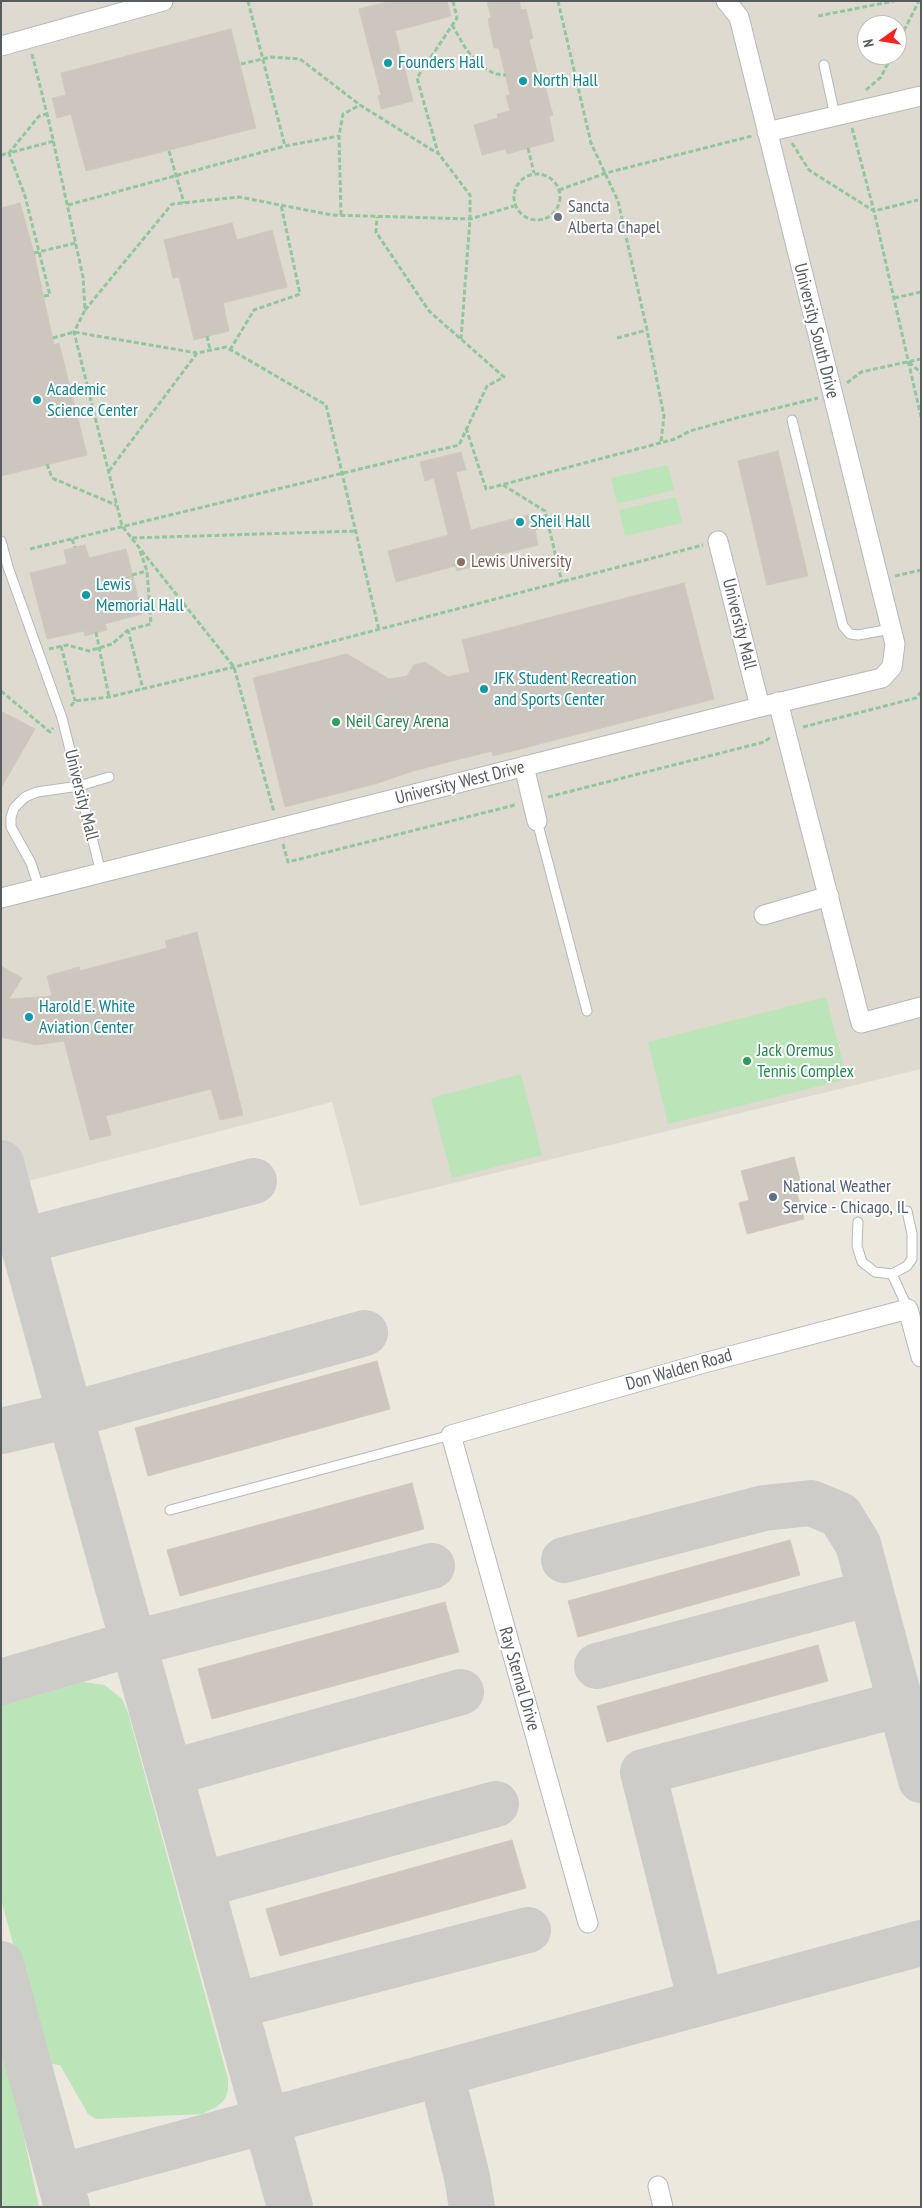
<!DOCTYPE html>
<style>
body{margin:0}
#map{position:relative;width:922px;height:2208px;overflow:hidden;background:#ece8de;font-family:"PT Sans Narrow",sans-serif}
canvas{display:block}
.frame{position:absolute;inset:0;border:2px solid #575c60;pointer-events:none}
.north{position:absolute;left:857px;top:15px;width:50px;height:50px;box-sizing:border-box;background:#fff;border:1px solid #bcbebf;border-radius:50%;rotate:257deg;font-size:14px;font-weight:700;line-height:20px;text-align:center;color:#575c60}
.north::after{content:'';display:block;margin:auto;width:18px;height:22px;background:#f0261f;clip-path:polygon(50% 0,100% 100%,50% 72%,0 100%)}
</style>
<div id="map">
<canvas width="922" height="2208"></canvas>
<div class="frame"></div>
<div class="north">N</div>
</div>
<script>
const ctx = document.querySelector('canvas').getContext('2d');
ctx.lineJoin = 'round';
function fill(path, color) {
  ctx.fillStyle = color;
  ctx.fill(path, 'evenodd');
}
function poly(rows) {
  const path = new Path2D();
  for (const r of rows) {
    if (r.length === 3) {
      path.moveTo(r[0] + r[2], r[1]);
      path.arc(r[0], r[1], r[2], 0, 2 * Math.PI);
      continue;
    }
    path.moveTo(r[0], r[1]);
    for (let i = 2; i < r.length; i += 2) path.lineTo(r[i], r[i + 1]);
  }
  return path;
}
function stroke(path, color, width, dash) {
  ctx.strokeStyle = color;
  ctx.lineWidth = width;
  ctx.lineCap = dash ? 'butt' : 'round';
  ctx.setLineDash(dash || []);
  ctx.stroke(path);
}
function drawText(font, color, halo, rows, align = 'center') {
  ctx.font = font + ' "PT Sans Narrow",sans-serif';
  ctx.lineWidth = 4;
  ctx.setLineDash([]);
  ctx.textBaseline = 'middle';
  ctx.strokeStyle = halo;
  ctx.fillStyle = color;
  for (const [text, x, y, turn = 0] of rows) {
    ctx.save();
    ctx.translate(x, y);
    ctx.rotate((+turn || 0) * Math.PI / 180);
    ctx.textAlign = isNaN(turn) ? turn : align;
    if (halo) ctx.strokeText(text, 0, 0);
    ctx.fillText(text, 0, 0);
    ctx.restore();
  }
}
const education = poly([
 [1,1,921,1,921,1069,360,1206,332,1102,1,1188],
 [867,25,897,25,897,55,867,55]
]);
const green = poly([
 [668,465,674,490,617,504,611,478],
 [676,497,682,523,625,536,619,510],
 [826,997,847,1079,668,1124,648,1042],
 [521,1074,542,1155,452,1178,431,1098],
 [83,1682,105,1685,122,1699,128,1713,228,2079,228,2090,225,2099,218,2106,202,2114,96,2119,88,2114,60,2065,45,2063,1,1899,1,1705],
 [1,2041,10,2073,39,2207,1,2207]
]);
const taxiway = poly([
 [1,1163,70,1415,1,1431],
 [23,1241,254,1181],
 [564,1560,764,1508,811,1503,840,1515,858,1544,921,1780],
 [597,1666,870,1593],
 [1,1682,135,1643,432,1566],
 [170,1773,461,1692],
 [201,1885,496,1804],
 [1,1964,67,2207],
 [701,2002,643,1772,900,1704],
 [234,2006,528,1930],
 [441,2073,467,2177,472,2207],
 [59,2177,921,1943],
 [290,2207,70,1415,365,1333]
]);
const building = poly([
 [391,1,447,1,451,16,395,31,413,101,381,109,378,96,381,95,359,9,391,1],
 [487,1,519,1,521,10,526,9,533,38,529,40,541,87,545,86,553,115,549,116,554,141,507,154,505,149,482,155,474,125,498,118,497,114,510,111,506,96,510,95,499,48,494,48,488,19,491,17,487,1],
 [231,29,256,128,86,171,71,114,57,118,52,98,66,95,61,73,231,29],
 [20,203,34,253,54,345,59,343,87,455,1,476,1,208,20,203],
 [232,223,237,240,272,230,287,287,223,303,229,331,194,340,179,277,173,278,164,240,232,223],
 [778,451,808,576,767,585,738,461,778,451],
 [461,452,466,470,456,472,471,530,531,514,531,516,539,514,542,528,535,530,538,545,478,560,479,565,457,571,455,566,396,582,388,551,448,535,434,478,425,481,420,462,461,452],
 [85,545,89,558,126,549,142,614,105,624,107,630,85,636,84,631,47,639,30,573,67,564,64,550,85,545],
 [684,583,714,699,493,756,492,751,413,771,375,784,285,807,253,678,347,654,389,679,407,676,414,665,425,662,448,677,470,672,462,640,684,583],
 [1,711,35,729,1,788,1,711],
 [197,932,243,1115,220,1120,211,1089,106,1116,111,1135,90,1140,64,1041,36,1045,1,1037,1,966,22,978,9,999,52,996,47,976,79,967,80,971,167,948,165,941,197,932],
 [794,1157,803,1191,797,1193,804,1219,747,1234,739,1203,749,1200,741,1171,794,1157],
 [377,1361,390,1409,148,1476,135,1428,377,1361],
 [412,1483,424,1529,180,1596,167,1550,412,1483],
 [790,1540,800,1575,578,1637,568,1601,790,1540],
 [445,1602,459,1652,212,1719,198,1669,445,1602],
 [818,1645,828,1681,607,1742,597,1706,818,1645],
 [512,1840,526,1888,280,1956,266,1909,512,1840]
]);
const path = poly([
 [248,1,285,146],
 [453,1,457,18,417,78,438,153,470,195,470,219,461,339],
 [558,1,591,143,618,201,647,330,664,416,661,442],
 [818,16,894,1],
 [452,25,466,49,479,65,495,74,506,75],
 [897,44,919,1],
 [32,54,50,126,83,277,85,310,74,332,122,526,234,667,274,812],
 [241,64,271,57,300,59,360,105,437,153],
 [866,90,881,77,892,55],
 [852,128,874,211,921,417],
 [792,143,809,170,874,211,918,200],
 [528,148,534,173],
 [169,151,184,203],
 [1,155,9,153,39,116,47,114],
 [537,197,23],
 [559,190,606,173,752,136],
 [68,205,285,146,339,136],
 [341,215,339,136,343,114,360,105],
 [34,253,76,243],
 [44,296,50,295,25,196,9,153,54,141],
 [894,298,921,292],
 [85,310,172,204,239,197,332,215,470,219,514,206],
 [207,336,210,350],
 [53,338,74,332,197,353],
 [617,338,647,330],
 [230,350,254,310,300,294,281,205],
 [909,362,921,373],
 [847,383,861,372,921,359],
 [466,428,486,489,675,439,690,431,736,418,818,398],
 [47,464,52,478,116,505],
 [109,471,197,353,226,347,326,405,379,630],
 [503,485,545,511,562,582],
 [132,538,356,531],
 [72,539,75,547],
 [30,549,459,445,487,386,504,377,429,311,376,232,377,217],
 [140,551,147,571,151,624,128,630,143,689],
 [132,575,147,571],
 [895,576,921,570],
 [96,632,109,697],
 [61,646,75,701],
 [49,649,67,645,89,651,112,644,128,630],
 [1,691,50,732,53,728],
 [71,706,75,701,109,697,234,667,703,545],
 [803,727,916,698,921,692],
 [548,797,764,742,771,737],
 [283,844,288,862,515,805]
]);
const lane = poly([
 [824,65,835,116],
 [792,420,843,626,850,634,858,635,891,629],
 [1,541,8,567,62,718,101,873],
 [537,821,587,1011],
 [39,888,31,863,11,827,11,817,14,808,25,797,37,792,79,786,109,777],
 [858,1222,857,1246,862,1262,875,1272,892,1274,907,1266,912,1259,912,1234,907,1211],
 [892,1274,908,1309],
 [170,1510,451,1435]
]);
const street = poly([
 [1,46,163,1],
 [767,132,921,96],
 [718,541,760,707],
 [778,702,861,1023,921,1007],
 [524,766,537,821],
 [1,898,760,707,882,678,892,667,895,644,739,17,726,1],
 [764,915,829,896],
 [588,1923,451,1435,704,1363,908,1309,921,1357],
 [658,2186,663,2207]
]);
const markers = [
 [388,63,5,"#0f9aa8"],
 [523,81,5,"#0f9aa8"],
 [558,217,5,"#6b7280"],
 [37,400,5,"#0f9aa8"],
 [520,522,5,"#0f9aa8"],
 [461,562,5,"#8d6e63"],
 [86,595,5,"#0f9aa8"],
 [484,689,5,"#0f9aa8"],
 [336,722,5,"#2e9e5b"],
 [29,1017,5,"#0f9aa8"],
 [747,1061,5,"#2e9e5b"],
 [773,1197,5,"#5c6f8a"]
];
const cultureNames = [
 ["Founders Hall",398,63],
 ["North Hall",533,81],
 ["Academic",47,390],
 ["Science Center",47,411],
 ["Sheil Hall",530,522],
 ["Lewis",96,585],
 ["Memorial Hall",96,606],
 ["JFK Student Recreation",494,679],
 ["and Sports Center",494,700],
 ["Harold E. White",39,1007],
 ["Aviation Center",39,1028]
];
const worshipNames = [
 ["Sancta",568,207],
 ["Alberta Chapel",568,228]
];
const streetNames = [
 ["University South Drive",816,331,76],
 ["University Mall",739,624,76],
 ["University West Drive",460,783,-14],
 ["University Mall",81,795,76],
 ["Don Walden Road",679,1370,-16],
 ["Ray Sternal Drive",519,1679,74]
];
const educationNames = [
 ["Lewis University",471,562]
];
const leisureNames = [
 ["Neil Carey Arena",346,722],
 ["Jack Oremus",757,1051],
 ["Tennis Complex",757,1072]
];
const serviceNames = [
 ["National Weather",783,1187],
 ["Service - Chicago, IL",783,1208]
];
fill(education, '#dedacf');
fill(green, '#bbe5b8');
stroke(taxiway, '#ceccc8', 46);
fill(building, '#ccc6bf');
stroke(building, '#d0c9bc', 1);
stroke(lane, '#b4b7bc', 11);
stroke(street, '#b4b7bc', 21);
stroke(path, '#91c79e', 3, [5, 2.5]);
stroke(lane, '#fff', 9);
stroke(street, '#fff', 19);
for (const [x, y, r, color] of markers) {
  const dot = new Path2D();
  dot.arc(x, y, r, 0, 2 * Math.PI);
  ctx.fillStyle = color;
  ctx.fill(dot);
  stroke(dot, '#fff', 2);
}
drawText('18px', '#0d838f', '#fff', cultureNames, 'left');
drawText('18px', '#5b616d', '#fff', worshipNames, 'left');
drawText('18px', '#575c60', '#fff', streetNames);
drawText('18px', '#785e54', '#fff', educationNames, 'left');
drawText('18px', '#27864d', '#fff', leisureNames, 'left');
drawText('18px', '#4e5e75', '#fff', serviceNames, 'left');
</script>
